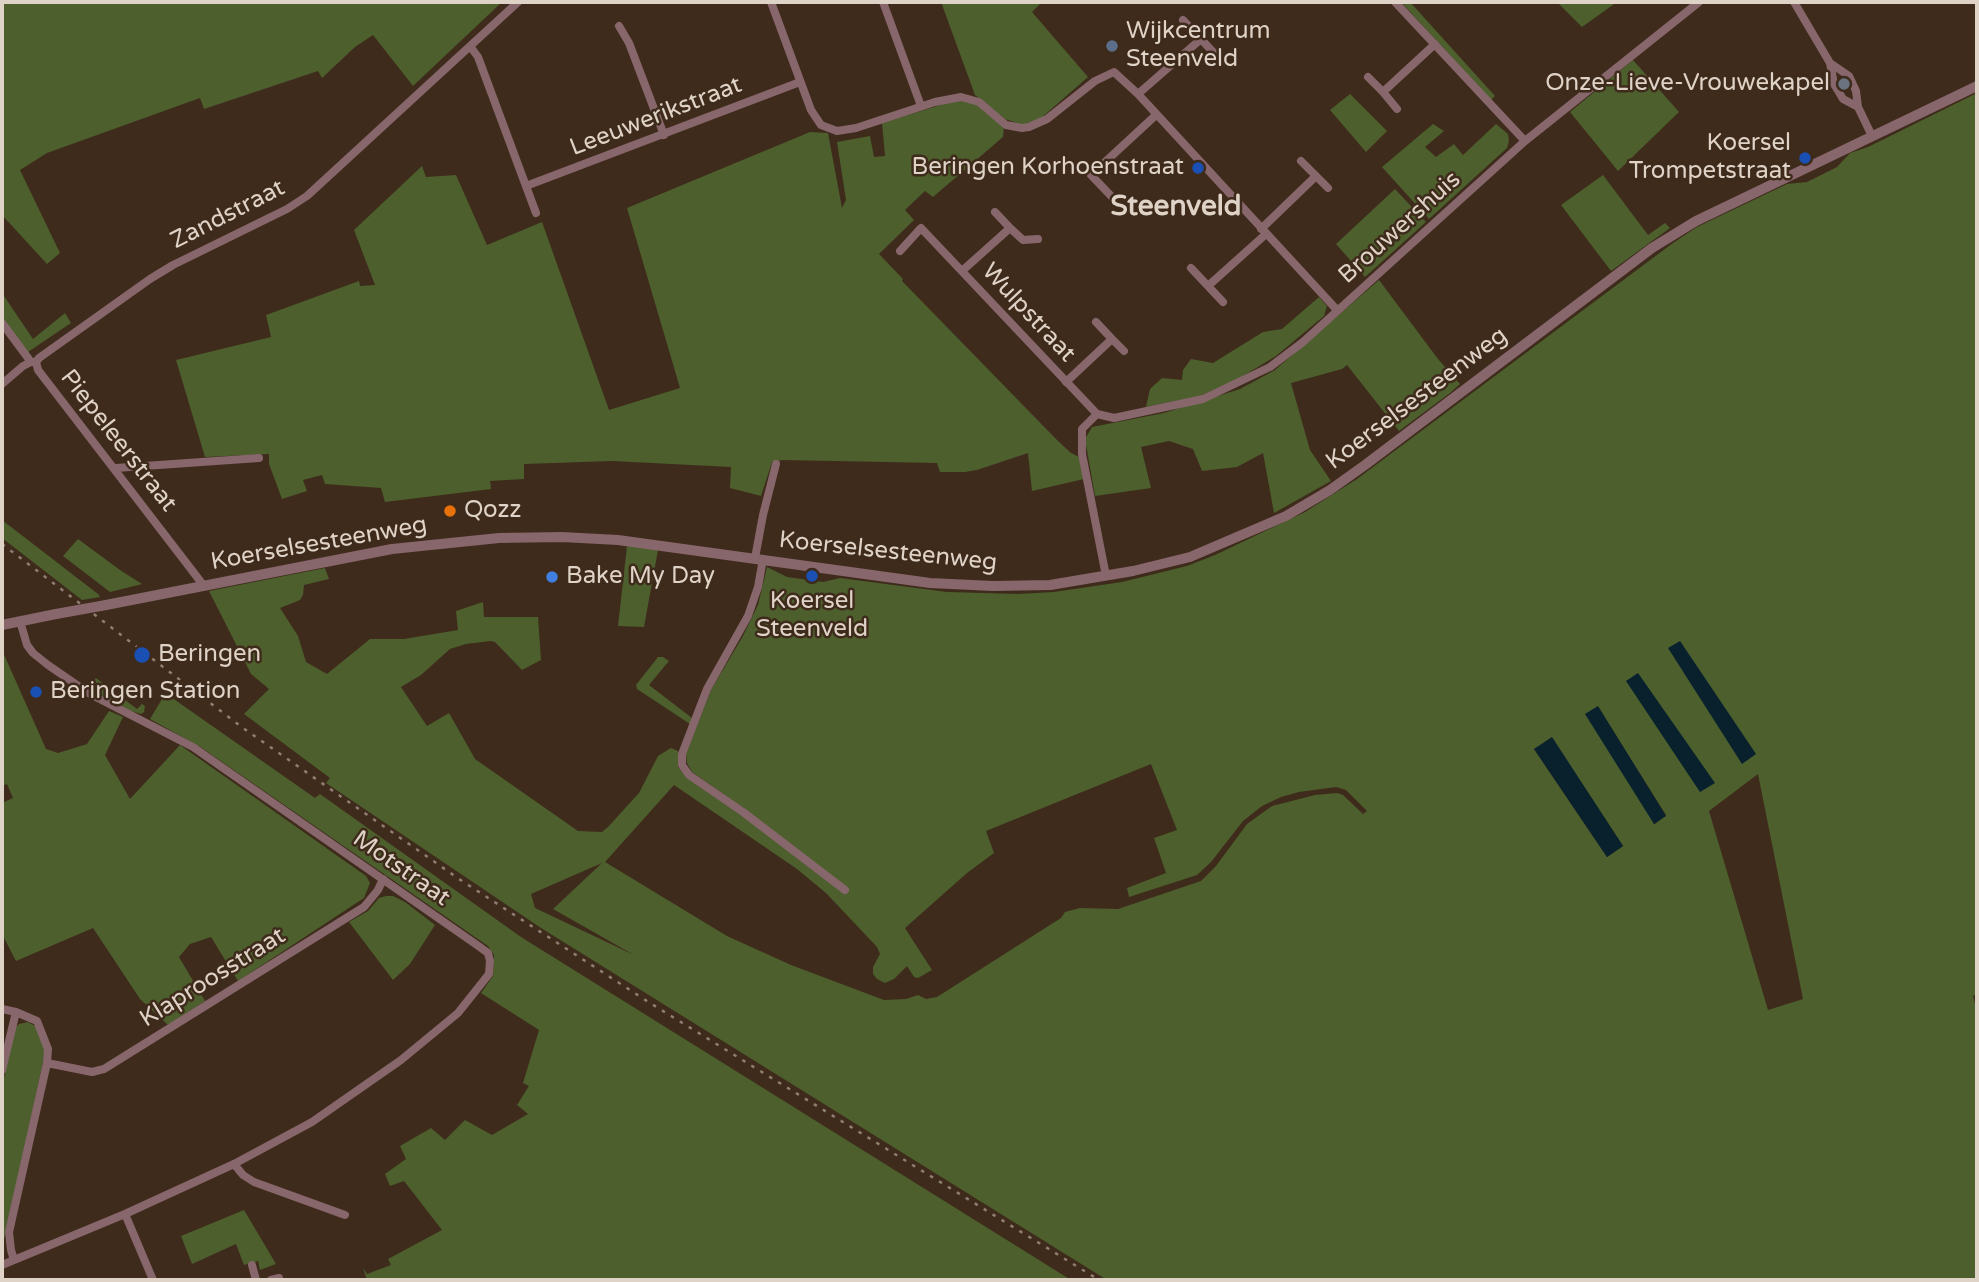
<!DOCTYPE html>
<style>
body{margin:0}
#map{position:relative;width:1979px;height:1282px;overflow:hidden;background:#3f2b1b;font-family:"Varela Round",sans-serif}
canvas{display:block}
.frame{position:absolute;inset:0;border:4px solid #dfd2c7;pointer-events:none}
</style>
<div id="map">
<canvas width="1979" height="1282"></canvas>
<div class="frame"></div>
</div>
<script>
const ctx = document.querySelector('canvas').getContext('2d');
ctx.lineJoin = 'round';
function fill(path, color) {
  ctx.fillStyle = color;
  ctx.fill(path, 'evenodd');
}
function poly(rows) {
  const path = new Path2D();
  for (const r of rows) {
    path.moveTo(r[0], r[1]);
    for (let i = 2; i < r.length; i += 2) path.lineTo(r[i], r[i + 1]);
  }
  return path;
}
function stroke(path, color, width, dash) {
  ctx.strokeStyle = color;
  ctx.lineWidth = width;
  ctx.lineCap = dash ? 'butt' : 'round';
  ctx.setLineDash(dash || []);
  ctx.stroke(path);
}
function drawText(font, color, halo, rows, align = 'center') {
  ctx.font = font + ' "Varela Round",sans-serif';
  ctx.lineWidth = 5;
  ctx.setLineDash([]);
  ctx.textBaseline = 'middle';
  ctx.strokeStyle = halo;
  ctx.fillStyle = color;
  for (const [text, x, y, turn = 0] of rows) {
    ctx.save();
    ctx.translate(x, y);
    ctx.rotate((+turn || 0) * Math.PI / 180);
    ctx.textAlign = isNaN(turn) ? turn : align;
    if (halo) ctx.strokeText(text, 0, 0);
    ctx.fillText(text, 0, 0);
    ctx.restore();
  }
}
const green = poly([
 [2,2,502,2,413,86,373,35,355,47,322,78,318,71,204,109,200,98,47,153,20,170,60,253,47,264,2,215],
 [941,2,1042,2,1032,12,1088,77,1040,119,1023,125,1005,119,975,95],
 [1401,2,1410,2,1495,96,1491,100],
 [1557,2,1617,2,1582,27],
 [1633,60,1679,112,1618,171,1570,112],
 [1977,93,1977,994,1973,996,1977,1012,1977,1280,1107,1280,541,928,326,783,330,778,244,714,269,689,251,674,209,591,325,568,329,579,304,585,303,595,300,600,280,608,298,636,306,662,327,674,370,639,404,639,458,630,456,611,483,602,484,617,538,617,541,660,522,670,495,642,491,641,466,644,450,649,421,675,401,687,427,726,449,713,475,759,578,831,602,832,608,827,639,793,658,756,671,748,678,751,678,767,687,778,808,858,745,809,692,772,687,763,686,754,711,690,743,636,758,605,767,567,787,577,823,582,840,578,947,592,1018,594,1054,592,1122,582,1187,566,1215,555,1305,512,1357,479,1673,243,1697,227,1787,184,1807,182,1837,167,1850,153,1868,147],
 [1598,707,1666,815,1655,824,1654,824],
 [1552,738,1623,846,1607,857,1534,749],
 [1151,764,1177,830,1154,838,1166,873,1127,888,1129,897,1197,875,1211,862,1243,821,1262,806,1281,797,1299,792,1336,787,1346,790,1367,811,1363,814,1343,795,1337,793,1315,795,1272,806,1247,824,1216,866,1201,881,1118,909,1080,908,1065,912,1061,918,937,997,926,999,918,995,906,999,884,1000,791,965,727,936,605,862,674,785,797,869,826,893,877,947,880,954,873,967,873,974,877,979,885,983,894,979,907,966,914,977,918,978,932,970,905,928,967,873,994,853,986,831],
 [1758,774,1803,999,1768,1010,1709,811],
 [602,863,553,909,634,955,535,908,531,894],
 [1350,94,1387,131,1366,152,1330,110],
 [957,100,976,104,1004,127,1003,137,933,197,925,191,905,210,914,220,879,254,903,279,902,281,1057,440,1071,453,1079,457,1084,479,1032,491,1028,453,977,470,965,472,940,472,937,463,783,460,772,462,761,496,730,488,731,467,612,461,524,464,524,479,490,481,491,489,385,502,381,488,325,484,322,475,303,480,307,491,282,499,269,464,269,454,205,457,176,360,271,337,266,315,359,281,360,286,375,285,354,230,422,166,426,177,456,175,487,245,542,222,609,410,680,388,627,208,810,132,828,133,842,208,846,200,837,142,870,136,874,157,885,156,882,123],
 [1433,124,1444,131,1425,147,1436,157,1454,144,1463,155,1496,124,1508,134,1509,141,1507,148,1429,219,1382,167],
 [1603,175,1648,235,1665,223,1670,228,1611,271,1561,205],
 [1395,189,1426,222,1365,277,1336,244],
 [1379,280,1438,359,1460,384,1450,393,1399,431,1347,365,1342,369,1291,383,1310,450,1331,481,1274,513,1263,453,1237,467,1202,471,1193,449,1169,441,1141,447,1151,488,1095,496,1085,439,1092,427,1164,413,1240,389,1275,370],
 [2,293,33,339,65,313,71,323,28,352,2,319],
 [1319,297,1327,306,1324,316,1276,356,1238,379,1200,396,1146,407,1150,389,1162,378,1182,380,1183,370,1191,359,1213,363,1263,332,1282,329],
 [2,520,98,594,100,597,82,600,2,538],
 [78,539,120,570,142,584,110,592,63,556],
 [627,546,658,550,644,627,618,626],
 [2,650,46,749,58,753,87,744,109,711,123,717,105,755,130,799,180,745,366,876,370,883,364,898,238,981,211,937,190,944,179,957,205,1001,168,1025,140,999,93,928,16,961,2,934,2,803,13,798,7,784,2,786],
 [658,657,663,657,669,661,649,685,692,718,690,724,637,689,636,685],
 [96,678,137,709,142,704,145,706,144,712,141,714,131,711,104,697,87,685,89,683,91,684],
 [168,695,315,798,320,794,521,937,1071,1280,367,1280,363,1268,367,1274,391,1265,388,1259,442,1230,404,1181,390,1186,385,1174,406,1159,400,1146,431,1128,445,1140,465,1120,492,1135,528,1114,517,1105,529,1086,523,1083,539,1030,481,993,493,976,494,955,488,946,202,748,150,719,162,699],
 [386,896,393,896,405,902,435,925,410,964,393,980,349,922,368,911,379,898],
 [28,1022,37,1027,44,1042,44,1058,2,1249,2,1087,14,1029,19,1024],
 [244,1210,276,1264,260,1270,258,1261,244,1265,236,1244,192,1264,181,1236]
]);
const water = poly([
 [1680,641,1756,754,1742,764,1668,648],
 [1638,673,1715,783,1700,792,1626,681],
 [1598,706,1666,816,1654,824,1585,714],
 [1552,737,1623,846,1607,857,1534,749]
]);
const minor = poly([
 [771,2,811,110,821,125,837,131,856,128,935,102,961,97,979,102,1006,125,1022,128,1029,127,1047,119,1095,81,1114,72,1138,94,1337,310],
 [883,2,921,106],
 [1395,2,1525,141],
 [1794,2,1830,63,1834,84,1843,99,1858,107],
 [1183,20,1214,53],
 [619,26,629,43,664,135],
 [470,46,478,57,536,213],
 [1830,63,1849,76,1856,91,1858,107,1872,136],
 [1368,77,1383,92],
 [1138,94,1201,39],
 [1397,109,1383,92,1435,44],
 [1301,161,1328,188],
 [526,186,800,82],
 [1113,198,1091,175,1156,115],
 [1010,228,1023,240,1038,239],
 [1261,229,1316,176],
 [900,251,921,228,1097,414,1082,429,1082,454,1106,576],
 [1191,268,1223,302],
 [962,271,1010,228,995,212],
 [1208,286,1266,234],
 [2,323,31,362,36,362,38,370,204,586],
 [1112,339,1124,351],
 [36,362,39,358,150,279,173,265,287,209,307,196,518,2],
 [1066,382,1112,339,1096,322],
 [2,384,23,366,31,362],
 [1097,414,1114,418,1203,399,1270,367,1303,342,1525,141,1699,2],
 [116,468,259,458],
 [755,558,763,515,776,464],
 [763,559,758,587,748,616,707,689,682,754,682,765,689,775,743,812,845,890],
 [2,1009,16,1012,37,1021,48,1049,47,1063,9,1232,11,1250,14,1260],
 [47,1063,92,1072,104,1069,364,907,378,890,383,879],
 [2,1070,16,1012],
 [234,1164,243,1175,254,1182,345,1215],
 [125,1214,153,1280],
 [2,1265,125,1214,234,1164,312,1122,401,1060,458,1013,489,974,490,961,488,953,477,945,193,747,90,694,48,665,33,653,27,645,20,621],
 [252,1265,256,1280],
 [271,1280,279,1278]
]);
const tertiary = poly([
 [106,605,392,549,499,538,562,537,618,540,930,583,993,586,1050,585,1133,571,1190,557,1286,516,1330,490,1365,465,1652,248,1696,221,1977,86],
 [2,625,56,614]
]);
const rail = poly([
 [2,544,243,728,459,879,650,1003,1099,1280]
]);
const tertiaryBridge = poly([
 [56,614,106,605]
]);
const markers = [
 [1112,46,7,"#5c6f8a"],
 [1844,84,7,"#6b7280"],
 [1805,158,7,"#1a4fb4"],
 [1198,168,7,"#1a4fb4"],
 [450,511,7,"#e8710a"],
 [812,576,7,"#1a4fb4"],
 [552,577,7,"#3f7fe0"],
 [142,655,9,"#1a4fb4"],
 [36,692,7,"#1a4fb4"]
];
const poiNames = [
 ["Wijkcentrum",1126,32],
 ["Steenveld",1126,60],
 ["Onze-Lieve-Vrouwekapel",1830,84,"right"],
 ["Koersel",1791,144,"right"],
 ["Trompetstraat",1791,172,"right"],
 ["Beringen Korhoenstraat",1184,168,"right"],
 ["Qozz",464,511],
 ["Bake My Day",566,577],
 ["Koersel",812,602,"center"],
 ["Steenveld",812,630,"center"],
 ["Beringen",158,655],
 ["Beringen Station",50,692]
];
const streetNames = [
 ["Leeuwerikstraat",656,117,-21],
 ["Zandstraat",228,215,-27],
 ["Brouwershuis",1400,228,-42],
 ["Wulpstraat",1028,313,47],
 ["Koerselsesteenweg",1417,399,-37],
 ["Piepeleerstraat",118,441,52],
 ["Koerselsesteenweg",319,544,-10],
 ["Koerselsesteenweg",888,552,6],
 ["Motstraat",401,869,35],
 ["Klaproosstraat",213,978,-32]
];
const quarterNames = [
 ["Steenveld",1176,208]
];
fill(green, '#4c5f2d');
fill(water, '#08212d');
stroke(minor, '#87666c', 8);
stroke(tertiary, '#87666c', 10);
stroke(rail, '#8f7e71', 2.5, [3.5, 7]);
stroke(tertiaryBridge, '#87666c', 10);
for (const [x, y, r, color] of markers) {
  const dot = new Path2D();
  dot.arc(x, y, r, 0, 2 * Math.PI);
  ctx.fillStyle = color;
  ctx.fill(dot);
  stroke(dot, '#3f2b1b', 2.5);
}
drawText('24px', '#dfd2c7', '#3f2b1b', poiNames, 'left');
drawText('24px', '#dfd2c7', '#3f2b1b', streetNames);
drawText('bold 28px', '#dfd2c7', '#3f2b1b', quarterNames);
</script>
